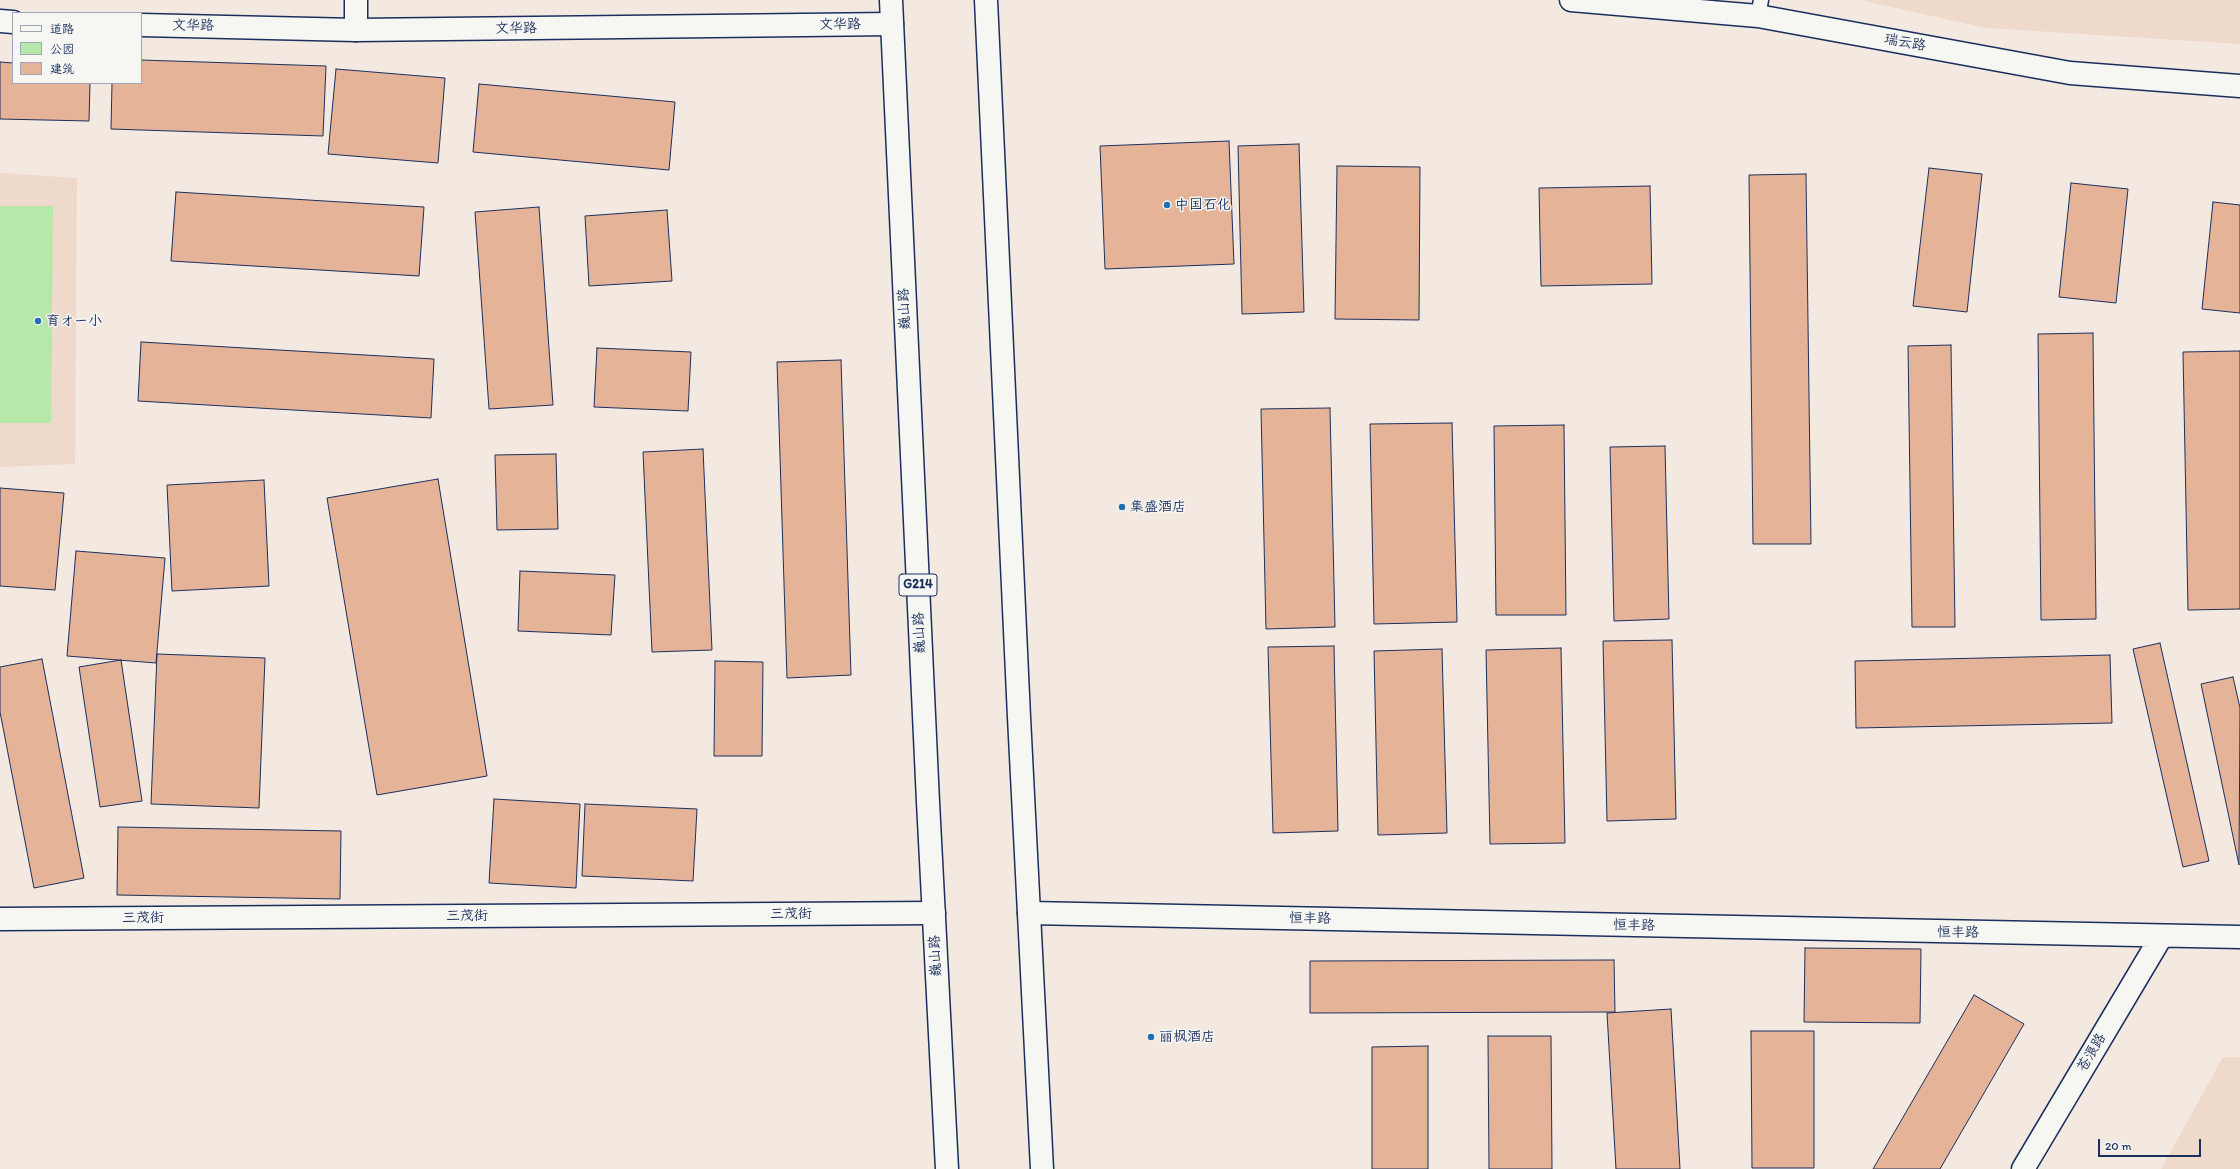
<!DOCTYPE html>
<meta charset="utf-8">
<style>
body{margin:0}
#map{position:relative;width:2240px;height:1169px;overflow:hidden;background:#f3e9e0;font-family:Itim,"LXGW WenKai TC",sans-serif}
canvas{display:block}
.legend{position:absolute;left:12px;top:12px;width:130px;height:72px;box-sizing:border-box;background:#f6f6f2;border:1px solid #9ea6b7;margin:0;padding:5px 7px;list-style:none;font-size:12px;color:#1b2f5e}
.legend li{display:flex;align-items:center;gap:8px;height:20px}
.legend b{width:20px;border:1px solid #9ea6b7}
.scale{position:absolute;left:2098px;top:1139px;width:103px;height:18px;box-sizing:border-box;border:2px solid #1b2f5e;border-top:0;padding-left:5px;font-size:12px;line-height:14px;white-space:nowrap;color:#1b2f5e;-webkit-text-stroke:3px #f6f6f2;paint-order:stroke}
</style>
<div id="map">
<canvas width="2240" height="1169"></canvas>
<ul class="legend">
<li><b style="height:5px;background:#f6f6f2"></b>道路</li>
<li><b style="height:11px;background:#b5e8a9"></b>公园</li>
<li><b style="height:11px;background:#e5b397"></b>建筑</li>
</ul>
<div class="scale">20 m</div>
</div>
<script>
const ctx = document.querySelector('canvas').getContext('2d');
ctx.lineJoin = 'round';
function fill(path, color) {
  ctx.fillStyle = color;
  ctx.fill(path, 'evenodd');
}
function poly(rows) {
  const path = new Path2D();
  for (const r of rows) {
    path.moveTo(r[0], r[1]);
    for (let i = 2; i < r.length; i += 2) path.lineTo(r[i], r[i + 1]);
  }
  return path;
}
function stroke(path, color, width, dash) {
  ctx.strokeStyle = color;
  ctx.lineWidth = width;
  ctx.lineCap = dash ? 'butt' : 'round';
  ctx.setLineDash(dash || []);
  ctx.stroke(path);
}
function drawText(font, color, halo, rows, align = 'center') {
  ctx.font = font + ' Itim,"LXGW WenKai TC","Klee One",sans-serif';
  ctx.lineWidth = 3;
  ctx.setLineDash([]);
  ctx.textBaseline = 'middle';
  ctx.strokeStyle = halo;
  ctx.fillStyle = color;
  for (const [text, x, y, turn = 0] of rows) {
    ctx.save();
    ctx.translate(x, y);
    ctx.rotate((+turn || 0) * Math.PI / 180);
    ctx.textAlign = isNaN(turn) ? turn : align;
    if (halo) ctx.strokeText(text, 0, 0);
    ctx.fillText(text, 0, 0);
    ctx.restore();
  }
}
const built = poly([
 [1860,0,2240,0,2240,44,1986,28],
 [0,173,77,178,75,464,0,467],
 [2223,1057,2240,1057,2240,1169,2161,1169]
]);
const green = poly([
 [0,206,53,206,51,423,0,423]
]);
const building = poly([
 [141,60,326,66,323,136,111,129,112,83,141,83,141,60],
 [0,62,13,63,13,83,90,83,89,121,0,119,0,62],
 [336,69,445,78,438,163,328,154,336,69],
 [479,84,675,102,669,170,473,152,479,84],
 [1229,141,1234,264,1105,269,1100,146,1229,141],
 [1299,144,1304,312,1242,314,1238,146,1299,144],
 [1337,166,1420,167,1419,320,1335,319,1337,166],
 [1929,168,1982,174,1967,312,1913,306,1929,168],
 [1806,174,1811,544,1753,544,1749,175,1806,174],
 [2071,183,2128,189,2116,303,2059,297,2071,183],
 [1650,186,1652,284,1541,286,1539,188,1650,186],
 [176,192,424,207,419,276,171,261,176,192],
 [2213,202,2240,205,2240,313,2202,309,2213,202],
 [539,207,553,405,489,409,475,212,539,207],
 [667,210,672,281,589,286,585,216,667,210],
 [2093,333,2096,619,2041,620,2038,334,2093,333],
 [141,342,434,359,431,418,138,401,141,342],
 [1951,345,1955,627,1912,627,1908,346,1951,345],
 [597,348,691,352,688,411,594,407,597,348],
 [2240,351,2240,609,2188,610,2183,352,2240,351],
 [841,360,851,675,787,678,777,362,841,360],
 [1330,408,1335,627,1266,629,1261,409,1330,408],
 [1452,423,1457,622,1374,624,1370,424,1452,423],
 [1564,425,1566,615,1496,615,1494,426,1564,425],
 [1665,446,1669,619,1614,621,1610,447,1665,446],
 [703,449,712,650,652,652,643,452,703,449],
 [556,454,558,529,497,530,495,455,556,454],
 [438,479,487,776,377,795,327,498,438,479],
 [264,480,269,586,172,591,167,485,264,480],
 [0,488,64,493,55,590,0,586,0,488],
 [76,551,165,558,156,663,67,656,76,551],
 [520,571,615,575,611,635,518,631,520,571],
 [1672,640,1676,819,1607,821,1603,641,1672,640],
 [2160,643,2209,861,2183,867,2133,649,2160,643],
 [1334,646,1338,831,1273,833,1268,647,1334,646],
 [1561,648,1565,843,1490,844,1486,650,1561,648],
 [1442,649,1447,833,1378,835,1374,651,1442,649],
 [157,654,265,658,259,808,151,804,157,654],
 [2110,655,2112,723,1856,728,1855,661,2110,655],
 [42,659,84,878,34,888,0,712,0,667,42,659],
 [121,660,142,801,100,807,79,667,121,660],
 [715,661,763,662,762,756,714,756,715,661],
 [2233,677,2240,708,2239,865,2201,684,2233,677],
 [494,799,580,804,576,888,489,883,494,799],
 [585,804,697,809,693,881,582,876,585,804],
 [118,827,341,831,340,899,117,895,118,827],
 [1805,948,1921,949,1920,1023,1804,1022,1805,948],
 [1614,960,1615,1012,1310,1013,1310,961,1614,960],
 [1974,995,2024,1024,1940,1169,1873,1169,1974,995],
 [1671,1009,1680,1169,1616,1169,1607,1013,1671,1009],
 [1751,1031,1814,1031,1814,1168,1752,1168,1751,1031],
 [1488,1036,1551,1036,1552,1169,1489,1169,1488,1036],
 [1428,1046,1428,1169,1372,1169,1372,1047,1428,1046]
]);
const lane = poly([
 [1758,16,1761,0]
]);
const street = poly([
 [356,0,356,30]
]);
const secondary = poly([
 [1571,0,1758,16,2070,73,2240,86],
 [0,21,13,22],
 [141,25,356,30,892,24],
 [1029,913,2240,937],
 [0,919,934,913],
 [2023,1169,2161,937]
]);
const highway = poly([
 [891,0,928,802,947,1169],
 [986,0,1019,717,1042,1169]
]);
const markers = [
 [1167,205,4,"#1f6fb2"],
 [38,321,4,"#1f6fb2"],
 [1122,507,4,"#1f6fb2"],
 [1151,1037,4,"#1f6fb2"]
];
const shields = [
 [918,585,38]
];
const shieldNames = [
 ["G214",918,585]
];
const streetNames = [
 ["文华路",840,25,-1],
 ["文华路",193,26,1],
 ["文华路",516,29,-1],
 ["瑞云路",1905,43,10],
 ["巍山路",905,309,-93],
 ["巍山路",920,633,-93],
 ["三茂街",791,914],
 ["三茂街",467,916],
 ["三茂街",143,918],
 ["恒丰路",1310,919,1],
 ["恒丰路",1634,926,1],
 ["恒丰路",1958,933,1],
 ["巍山路",936,956,-93],
 ["苍浪路",2092,1053,-59]
];
const poiNames = [
 ["中国石化",1175,205],
 ["育オー小",46,321],
 ["集盛酒店",1130,507],
 ["丽枫酒店",1159,1037]
];
fill(built, '#efd9ca');
fill(green, '#b5e8a9');
fill(building, '#e5b397');
stroke(building, '#1b2f5e', 1);
stroke(lane, '#1b2f5e', 17);
stroke(street, '#1b2f5e', 25);
stroke(secondary, '#1b2f5e', 25);
stroke(highway, '#1b2f5e', 25);
stroke(lane, '#f6f6f2', 14);
stroke(street, '#f6f6f2', 22);
stroke(secondary, '#f6f6f2', 22);
stroke(highway, '#f6f6f2', 22);
for (const [x, y, r, color] of markers) {
  const dot = new Path2D();
  dot.arc(x, y, r, 0, 2 * Math.PI);
  ctx.fillStyle = color;
  ctx.fill(dot);
  stroke(dot, '#f6f6f2', 1.5);
}
for (const [x, y, w] of shields) {
  const box = new Path2D();
  box.roundRect(x - w / 2, y - 11, w, 22, 3);
  ctx.fillStyle = '#f6f6f2';
  ctx.fill(box);
  stroke(box, '#1b2f5e', 1);
}
drawText('bold 13px', '#1b2f5e', null, shieldNames);
drawText('14px', '#1b2f5e', '#f6f6f2', streetNames);
drawText('14px', '#1b2f5e', '#f6f6f2', poiNames, 'left');
</script>
